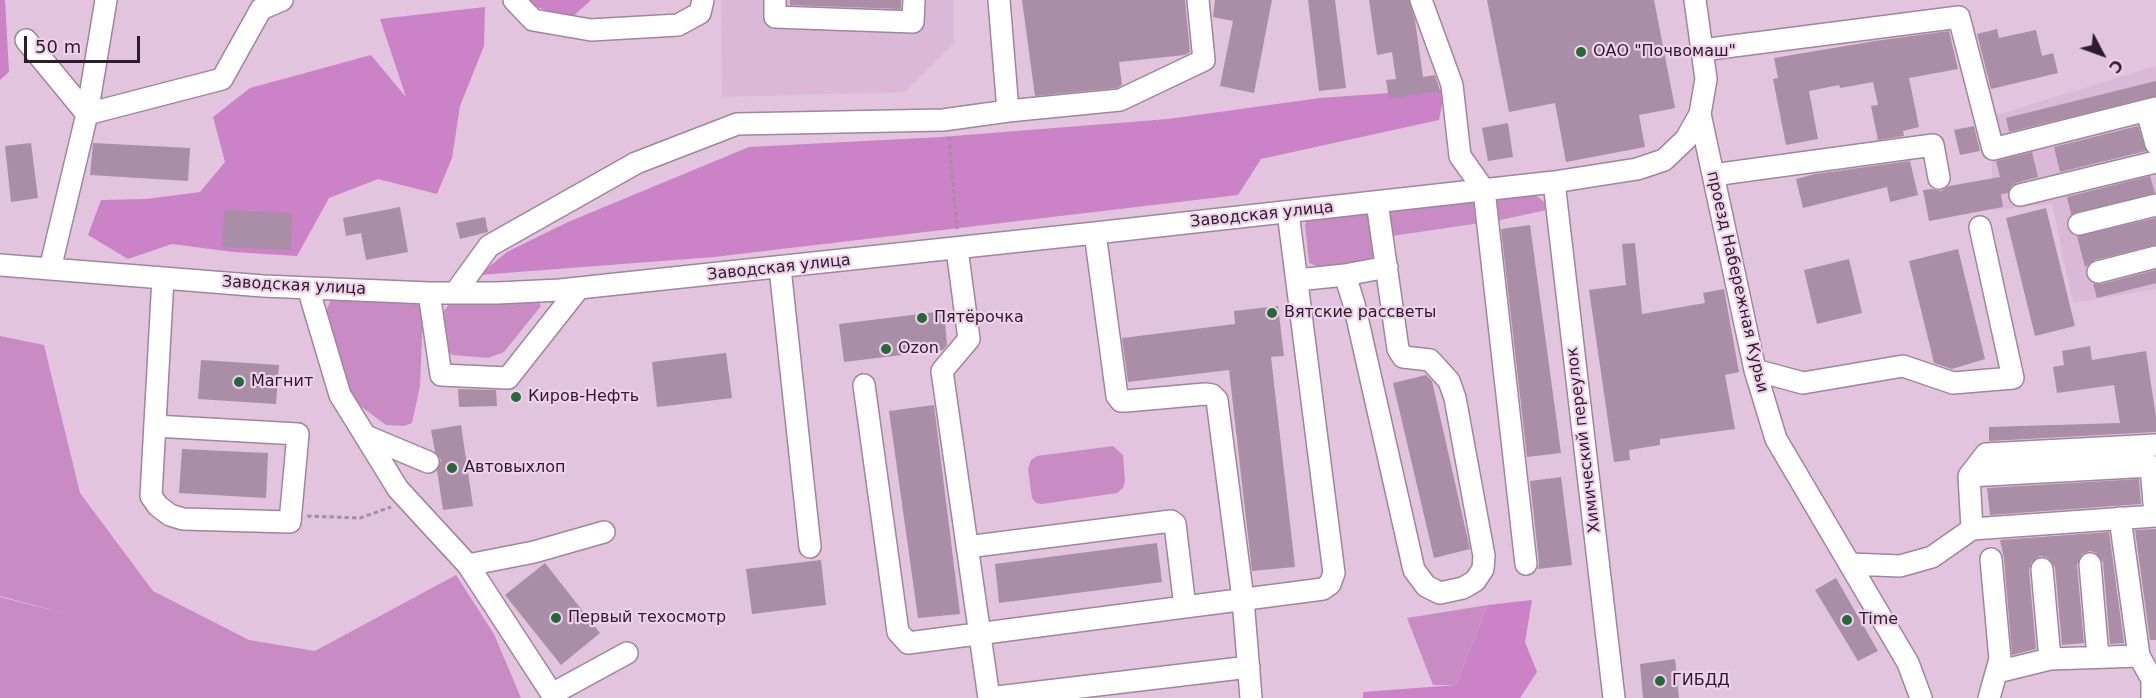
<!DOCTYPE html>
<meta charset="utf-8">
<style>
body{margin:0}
#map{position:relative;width:2156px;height:698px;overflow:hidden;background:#e2c4df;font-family:"DejaVu Sans",sans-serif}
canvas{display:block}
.north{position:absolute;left:2072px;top:24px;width:60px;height:60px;-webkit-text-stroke:4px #f0d1ec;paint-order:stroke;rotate:131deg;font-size:16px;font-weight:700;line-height:24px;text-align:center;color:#2a1e29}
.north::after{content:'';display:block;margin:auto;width:21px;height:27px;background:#2a1e29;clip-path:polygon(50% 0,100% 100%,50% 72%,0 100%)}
.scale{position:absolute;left:24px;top:36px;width:116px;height:27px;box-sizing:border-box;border:3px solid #2a1e29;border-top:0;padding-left:8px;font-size:18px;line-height:21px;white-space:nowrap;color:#2a1e29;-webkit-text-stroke:4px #f0d1ec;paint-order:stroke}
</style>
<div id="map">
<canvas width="2156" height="698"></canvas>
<div class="north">С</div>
<div class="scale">50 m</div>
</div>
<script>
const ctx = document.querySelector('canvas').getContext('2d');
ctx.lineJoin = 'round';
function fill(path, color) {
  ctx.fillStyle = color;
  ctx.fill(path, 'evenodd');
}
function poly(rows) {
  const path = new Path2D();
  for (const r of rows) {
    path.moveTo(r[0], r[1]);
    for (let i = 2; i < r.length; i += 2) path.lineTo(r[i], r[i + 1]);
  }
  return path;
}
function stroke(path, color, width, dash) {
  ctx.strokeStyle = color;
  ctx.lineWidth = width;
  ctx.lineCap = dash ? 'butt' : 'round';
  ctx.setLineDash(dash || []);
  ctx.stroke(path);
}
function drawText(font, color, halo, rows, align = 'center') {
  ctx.font = font + ' "DejaVu Sans",sans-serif';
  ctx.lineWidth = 4.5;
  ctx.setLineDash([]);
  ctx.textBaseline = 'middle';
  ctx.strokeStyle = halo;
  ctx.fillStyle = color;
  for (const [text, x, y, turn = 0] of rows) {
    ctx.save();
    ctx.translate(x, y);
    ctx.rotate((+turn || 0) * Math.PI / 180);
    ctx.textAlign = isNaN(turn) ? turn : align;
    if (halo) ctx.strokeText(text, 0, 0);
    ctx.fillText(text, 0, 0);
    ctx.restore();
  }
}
const built = poly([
 [721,0,954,0,954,43,905,92,722,97],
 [2156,66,2156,289,2073,303,2052,204,1993,210,1990,117]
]);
const green = poly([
 [1528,191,1541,199,1551,209,1491,222,1488,195],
 [1469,197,1475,203,1480,223,1392,236,1389,219,1390,213,1394,207],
 [1368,208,1375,255,1371,260,1319,267,1309,263,1305,225,1308,216],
 [332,297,408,299,420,304,423,311,420,386,412,423,404,426,386,425,355,402,337,360,326,311],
 [538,300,541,306,504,352,488,358,453,355,446,350,444,311,450,303],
 [0,336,44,345,80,493,153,591,249,640,315,651,456,575,494,634,521,698,0,698,0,597,71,615,0,596],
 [1113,446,1123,455,1125,481,1123,488,1117,493,1042,504,1036,503,1032,498,1028,469,1031,460,1037,456],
 [1488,605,1456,685,1433,685,1407,618]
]);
const forest = poly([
 [0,0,5,0,9,72,0,80],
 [518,0,591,0,570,19],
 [485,7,484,46,460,106,452,158,437,194,378,179,329,198,297,256,233,252,172,244,128,259,88,235,101,200,146,199,200,192,225,162,213,117,250,88,371,55,406,97,380,19],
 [1445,89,1439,120,1261,159,1238,195,714,257,479,275,507,252,568,222,749,147,941,137,1168,119,1320,98],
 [1532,600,1525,642,1537,672,1520,698,1363,698,1363,692,1456,685,1488,605]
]);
const building = poly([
 [790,0,901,0,901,9,790,5],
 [1022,0,1185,0,1190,52,1185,55,1119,62,1122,85,1117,88,1035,96],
 [1215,0,1272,0,1254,93,1220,86,1233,21,1213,17],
 [1308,0,1335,0,1346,88,1319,91],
 [1369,0,1409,0,1415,20,1423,77,1435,75,1440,91,1389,99,1386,80,1396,79,1392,52,1377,55],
 [1487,0,1654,0,1675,108,1639,115,1645,147,1566,162,1555,103,1509,112],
 [1997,29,1999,38,2036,30,2042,56,2053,53,2058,73,1991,89,1977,34],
 [1949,31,1958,69,1909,78,1919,127,1903,131,1904,136,1878,140,1871,106,1878,105,1873,82,1840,88,1839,85,1809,91,1818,139,1786,145,1773,79,1778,78,1774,58,1875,41],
 [2156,81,2156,96,2009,132,2006,118],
 [1508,123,1513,157,1488,161,1482,128],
 [1974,126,1980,151,1960,155,1954,130],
 [2138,126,2146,151,2060,172,2054,147],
 [31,143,38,198,11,202,5,146],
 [93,143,190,148,188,181,90,175],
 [2032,152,2038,177,2016,183,2011,186,2008,193,2001,194,2003,207,1929,221,1923,190,1933,189,1941,191,1949,186,2000,177,1996,161],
 [1910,161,1918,195,1890,202,1887,187,1803,208,1796,179,1815,174],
 [2150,176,2155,193,2071,214,2067,197],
 [400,207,408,252,366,260,361,233,346,236,343,218],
 [2046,208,2075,326,2035,336,2006,218],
 [224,210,292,213,291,250,222,247],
 [485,217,488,232,460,239,456,223],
 [2156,218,2156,245,2095,260,2085,267,2077,236],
 [1530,225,1561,453,1527,457,1501,229],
 [1635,243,1642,314,1705,303,1703,293,1724,289,1739,372,1725,375,1735,429,1660,439,1660,445,1629,450,1630,460,1614,462,1589,290,1626,285,1622,244],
 [1958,249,1985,359,1952,369,1934,363,1909,261],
 [1849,259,1862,313,1817,324,1804,270],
 [2156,270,2156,283,2097,298,2093,284,2101,284],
 [1278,306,1284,356,1271,357,1295,567,1252,571,1229,370,1128,382,1122,338,1235,324,1234,311],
 [944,311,947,345,943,350,844,362,839,324],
 [2090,346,2092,360,2146,351,2156,417,2156,432,1989,441,1989,427,2120,423,2114,385,2057,393,2053,367,2064,365,2062,351],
 [726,353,732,398,657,407,652,362],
 [201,360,279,365,276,404,198,399],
 [1426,375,1432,381,1470,549,1434,558,1393,383],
 [458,389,496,390,497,406,459,407],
 [934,405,960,614,918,618,889,411],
 [461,425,473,506,443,510,437,470,441,460,435,452,431,430],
 [182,449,268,453,266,498,179,493],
 [1561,477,1572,565,1538,569,1539,563,1530,481],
 [2139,479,2141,504,1990,515,1987,488],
 [2156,529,2156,640,2150,640,2135,530],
 [2109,532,2124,643,2110,644,2103,562,2096,553,2090,551,2082,554,2077,565,2084,643,2062,645,2055,567,2048,558,2040,556,2031,563,2029,570,2036,649,2012,655,2004,558,2000,540],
 [1157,543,1162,582,999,603,995,564],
 [821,560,826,605,752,614,746,569],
 [545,563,600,633,561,665,505,595],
 [1836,578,1878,651,1858,661,1815,590],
 [1675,659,1679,698,1643,698,1640,664]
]);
const path = poly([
 [949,137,957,229],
 [307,516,360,518,391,507]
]);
const minor = poly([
 [514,0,533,20,591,30,678,25,700,13,703,0],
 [775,0,775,17,913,22,914,0],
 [1421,0,1452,85,1460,156,1484,190,1526,564],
 [26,40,87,114],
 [1702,50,1959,17,1993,149,2156,108],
 [1008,111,1120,100,1204,60,1198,0],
 [2147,111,2156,144],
 [87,114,106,0],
 [1700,114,1755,370,1776,439,1908,663,1921,698],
 [1713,175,1933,145,1939,178],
 [1554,182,1614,698],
 [2020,195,2156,162],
 [2079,224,2156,205],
 [1095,233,1117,396,1121,401,1126,401,1205,394,1212,395,1217,400,1243,599,1251,698],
 [957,249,969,339,942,371,989,698],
 [0,265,263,286,429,293,497,293,560,290,1095,233,1554,182,1637,169,1664,160,1686,139,1700,114,1706,79,1695,0],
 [780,268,810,547],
 [50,269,87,114,222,79,261,9,282,0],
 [2098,272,2156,257],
 [1345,275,1354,304,1414,570,1426,586,1440,593,1463,588,1475,581,1483,569,1484,556,1455,398,1449,381,1430,360,1403,357,1398,349,1377,202],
 [1297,280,1345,275,1387,267],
 [308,288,340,395,398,489,468,565,552,694,627,653],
 [429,293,441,375,508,378,579,288],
 [455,293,489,246,636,163,737,124,943,120,1008,111,999,0],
 [1755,370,1803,383,1903,366,1953,383,2013,378,1980,227],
 [864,385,898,632,908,643,1323,589,1330,584,1334,573,1288,212],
 [155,426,298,434,290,522,183,519,170,515,158,506,151,496,163,278],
 [366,436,428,462],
 [1969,476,1986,454,2156,445],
 [2120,518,2139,656,2152,679,2152,698],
 [967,547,1171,521,1175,524,1185,607],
 [1850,564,1900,566,1932,557,1972,529,2155,516,2151,466,1969,476,1972,529],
 [2090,564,2098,657],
 [468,565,534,552,604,532],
 [2042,569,2050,659,2139,656],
 [1997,672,2050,659],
 [989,698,1249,667],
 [1989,698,2000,659,1991,559]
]);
const markers = [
 [1581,52,6,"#236a37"],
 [1272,313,6,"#236a37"],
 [922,318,6,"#236a37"],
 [886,349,6,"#236a37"],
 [239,382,6,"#236a37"],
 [516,397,6,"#236a37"],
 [452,468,6,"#236a37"],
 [556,618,6,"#236a37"],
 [1847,620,6,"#236a37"],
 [1660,681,6,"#236a37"]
];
const poiNames = [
 ["ОАО \"Почвомаш\"",1593,52],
 ["Вятские рассветы",1284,313],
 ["Пятёрочка",934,318],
 ["Ozon",898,349],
 ["Магнит",251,382],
 ["Киров-Нефть",528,397],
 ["Автовыхлоп",464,468],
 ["Первый техосмотр",568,618],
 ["Time",1859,620],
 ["ГИБДД",1672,681]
];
const streetNames = [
 ["Заводская улица",1262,215,-6],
 ["Заводская улица",779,268,-6],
 ["проезд Набережная Курьи",1737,282,77],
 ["Заводская улица",294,286,3],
 ["Химический переулок",1584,440,-97]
];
fill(built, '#dbb8d8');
fill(green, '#c98bc4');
fill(forest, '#cb82c6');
fill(building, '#aa8da7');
stroke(minor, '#a1849e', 24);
stroke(path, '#a68ea3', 3, [4.5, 3]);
stroke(minor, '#fff', 21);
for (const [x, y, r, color] of markers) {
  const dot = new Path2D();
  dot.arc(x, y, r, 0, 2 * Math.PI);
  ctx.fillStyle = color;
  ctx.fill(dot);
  stroke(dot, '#f0d1ec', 2);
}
drawText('16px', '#2a1e29', '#f0d1ec', poiNames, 'left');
drawText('16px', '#2a1e29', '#f0d1ec', streetNames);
</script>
